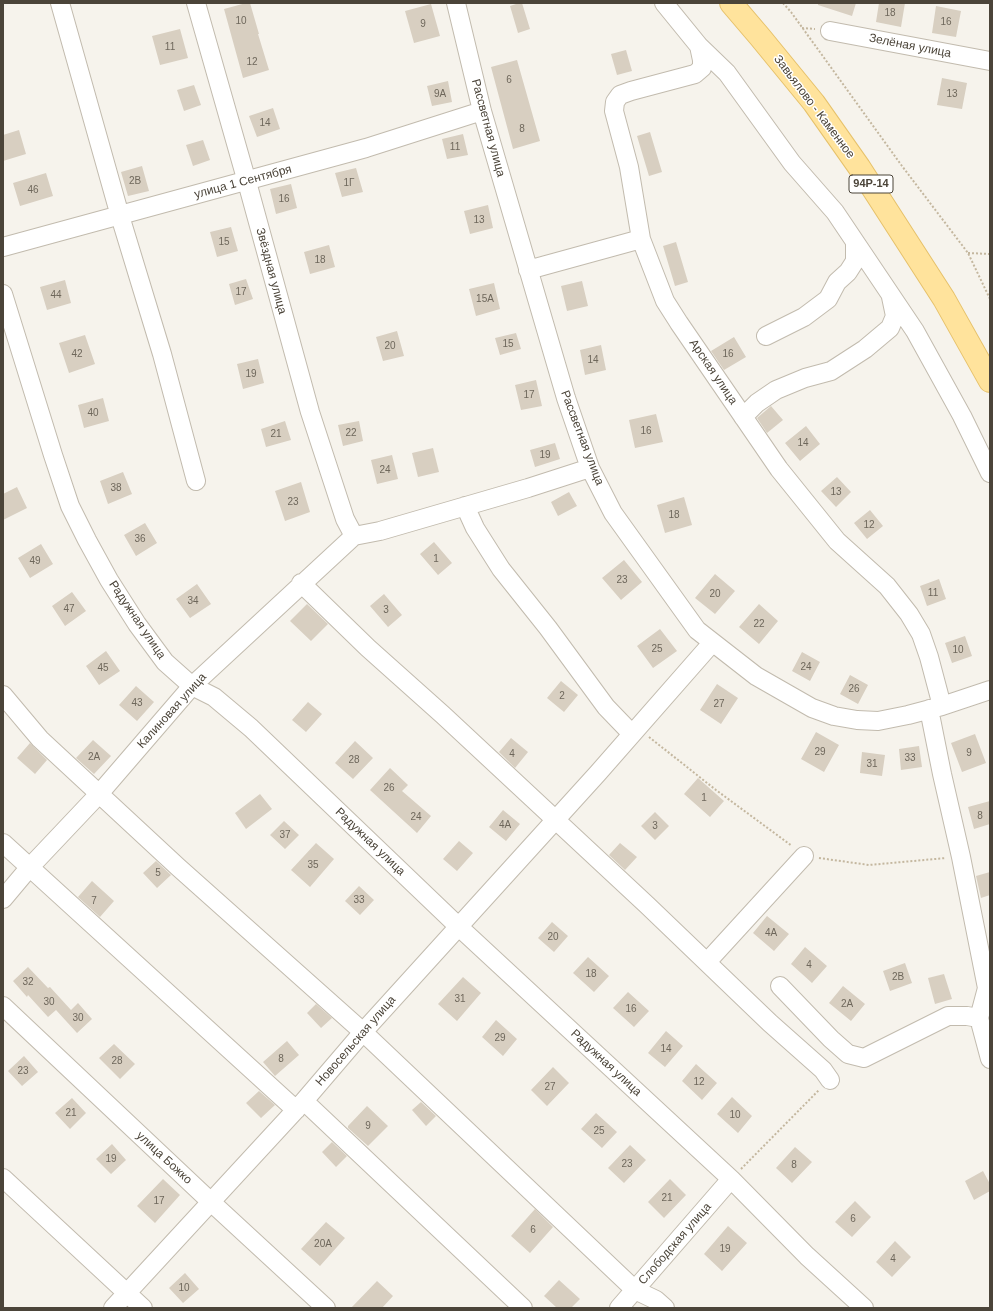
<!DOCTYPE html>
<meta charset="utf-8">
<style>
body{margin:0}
#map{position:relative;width:993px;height:1311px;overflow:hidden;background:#f6f3ec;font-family:Helvetica,sans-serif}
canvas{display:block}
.frame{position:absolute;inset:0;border:4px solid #4b4439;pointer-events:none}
</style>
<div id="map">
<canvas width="993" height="1311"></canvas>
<div class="frame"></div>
</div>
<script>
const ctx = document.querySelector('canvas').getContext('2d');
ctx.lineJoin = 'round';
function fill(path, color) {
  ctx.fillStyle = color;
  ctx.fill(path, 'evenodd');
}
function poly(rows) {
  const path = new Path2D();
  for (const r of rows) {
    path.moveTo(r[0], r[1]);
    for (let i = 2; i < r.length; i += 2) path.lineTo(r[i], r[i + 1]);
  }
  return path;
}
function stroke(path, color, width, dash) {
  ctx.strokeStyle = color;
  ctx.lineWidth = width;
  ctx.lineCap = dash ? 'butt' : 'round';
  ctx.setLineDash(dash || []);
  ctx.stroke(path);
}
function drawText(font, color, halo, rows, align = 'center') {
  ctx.font = font + ' Helvetica,sans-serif';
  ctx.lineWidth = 3;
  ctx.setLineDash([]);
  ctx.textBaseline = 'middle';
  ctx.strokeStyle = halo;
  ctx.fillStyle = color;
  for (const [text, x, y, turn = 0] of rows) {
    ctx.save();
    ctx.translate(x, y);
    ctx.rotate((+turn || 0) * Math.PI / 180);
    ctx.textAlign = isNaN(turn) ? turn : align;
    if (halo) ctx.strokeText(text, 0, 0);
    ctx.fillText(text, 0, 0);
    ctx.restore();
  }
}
const building = poly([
 [246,3,250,3,259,34,258,34,269,70,243,78,224,9],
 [519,3,522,3,530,29,518,33,510,6],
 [818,3,856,3,852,16,818,5],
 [879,3,905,3,901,27,876,22],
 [431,4,440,36,414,43,405,11],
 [936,6,961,11,956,37,932,33],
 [180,29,188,58,160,65,152,36],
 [626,50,632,71,617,75,611,54],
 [517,60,540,141,513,149,491,67],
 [942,78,967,83,962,109,937,105],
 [448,81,452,102,432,106,427,86],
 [194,85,201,105,184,111,177,90],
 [273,108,280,129,257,137,249,116],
 [19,130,26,154,3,161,3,135],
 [650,132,662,172,649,176,637,136],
 [463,134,468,155,447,159,442,139],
 [203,140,210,160,193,166,186,145],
 [142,166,149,191,128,196,121,172],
 [356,168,363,192,342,197,335,173],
 [46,173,53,196,20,206,13,183],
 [291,184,297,208,276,214,270,189],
 [488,205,493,228,470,234,464,211],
 [231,227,238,251,217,257,210,232],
 [676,242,688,282,675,286,663,246],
 [329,245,335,267,310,274,304,252],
 [246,279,253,299,235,305,229,284],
 [65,280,71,303,47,310,40,287],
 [582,281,588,306,567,311,561,286],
 [494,283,500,309,476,316,469,289],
 [397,331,404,356,383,361,376,337],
 [516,333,521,349,500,355,495,338],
 [85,335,95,364,69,373,59,343],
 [734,337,746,357,724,370,711,351],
 [601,345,606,370,585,375,580,350],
 [258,359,264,383,243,389,237,364],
 [536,380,542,406,521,410,515,385],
 [103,398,109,421,84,428,78,405],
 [771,406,783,420,767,433,757,418],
 [656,414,663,442,635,448,629,420],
 [285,421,291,440,266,447,261,429],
 [359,421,363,441,343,446,338,425],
 [806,426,820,444,800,461,785,443],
 [555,443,560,459,535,467,530,450],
 [433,448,439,472,418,477,412,453],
 [392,455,398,479,377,484,371,460],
 [123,472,132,494,108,504,100,481],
 [837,477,851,492,836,507,821,491],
 [301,482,310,512,285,521,275,491],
 [17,487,27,508,3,520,3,494],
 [569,492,577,506,558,516,551,502],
 [684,497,692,525,665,533,657,505],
 [870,510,883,526,867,539,854,523],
 [145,523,157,543,136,556,124,535],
 [434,542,452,563,438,575,420,554],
 [41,544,53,564,30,578,18,558],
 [624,560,642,582,621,600,602,578],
 [715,574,735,591,715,614,695,598],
 [939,579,946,599,927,606,920,586],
 [197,584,211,604,190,618,176,599],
 [72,592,86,611,65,626,52,606],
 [384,594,402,615,388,627,370,606],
 [307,604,328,624,311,641,290,621],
 [759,604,778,621,759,644,739,627],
 [660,629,677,651,653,668,637,646],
 [965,636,972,656,952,663,945,643],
 [106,651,120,671,99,685,86,666],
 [802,652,820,662,810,681,792,671],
 [850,675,868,685,858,704,840,694],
 [561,681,578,695,564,712,547,698],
 [717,684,738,698,721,724,700,710],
 [136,686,154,702,137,721,119,705],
 [308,702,322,714,306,732,292,720],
 [816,732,839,745,824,772,801,759],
 [975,734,986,763,962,772,951,743],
 [511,738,528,752,515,768,499,752],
 [93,740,111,756,94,774,76,758],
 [355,741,373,758,353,779,335,763],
 [30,743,47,760,35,774,17,758],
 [919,746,922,767,901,770,899,749],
 [862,752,885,755,882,776,860,773],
 [390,768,408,785,402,791,431,816,417,833,370,790],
 [698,778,724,801,710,817,684,794],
 [260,794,272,809,246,829,235,813],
 [990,801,990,824,974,829,968,807],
 [503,810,520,824,506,841,489,827],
 [655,812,669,826,655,840,641,826],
 [284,821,299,835,285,849,270,835],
 [459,841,473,853,457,871,443,859],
 [316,843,334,859,310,887,291,870],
 [620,843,637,857,625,870,609,855],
 [156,861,171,875,157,888,143,873],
 [990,872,990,895,981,898,976,876],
 [92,881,114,901,100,917,78,897],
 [359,886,374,900,360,915,345,901],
 [767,916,789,934,774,951,753,933],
 [552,922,568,936,554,952,538,938],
 [805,947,827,966,812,983,791,964],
 [588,957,609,976,594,992,573,973],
 [905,963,912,983,890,991,883,971],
 [28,967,48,988,50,987,71,1010,78,1003,92,1019,77,1033,56,1010,48,1017,28,995,27,997,13,981],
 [944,974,952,999,935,1004,928,978],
 [463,977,481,993,457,1021,438,1004],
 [843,986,865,1004,851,1021,829,1003],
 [628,992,649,1011,634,1027,613,1008],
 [316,1004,332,1018,321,1028,307,1013],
 [496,1020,517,1039,503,1056,482,1037],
 [666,1031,683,1046,665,1067,648,1053],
 [287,1041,299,1055,275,1076,263,1062],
 [114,1044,135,1064,120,1079,99,1058],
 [24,1056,38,1072,22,1086,8,1071],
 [696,1064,717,1083,702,1100,682,1081],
 [553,1067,569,1083,547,1106,531,1090],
 [259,1091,275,1105,261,1118,246,1103],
 [732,1097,752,1116,738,1133,717,1114],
 [72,1098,86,1113,70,1129,55,1113],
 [421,1102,436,1116,426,1126,412,1110],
 [367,1106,388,1126,368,1146,348,1128,348,1126],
 [596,1113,617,1132,602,1148,581,1129],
 [332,1142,347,1156,336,1167,322,1152],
 [112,1144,126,1160,111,1174,96,1159],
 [630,1145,646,1160,624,1183,608,1168],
 [795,1147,812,1162,792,1183,776,1168],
 [983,1171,990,1184,990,1191,974,1200,965,1181],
 [163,1179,180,1195,155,1223,137,1206],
 [670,1179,686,1195,664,1218,648,1202],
 [855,1201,871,1217,852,1237,835,1222],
 [535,1209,553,1227,530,1253,511,1236],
 [326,1222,345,1238,320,1266,301,1249],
 [728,1226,747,1243,722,1271,704,1254],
 [895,1241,911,1257,892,1277,876,1262],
 [185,1273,199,1289,183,1303,169,1288],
 [559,1280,580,1299,571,1308,557,1308,544,1296],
 [377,1281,393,1296,382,1308,351,1308]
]);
const path = poly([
 [783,3,791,12,902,166,968,253,990,299],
 [802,28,815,29],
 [968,253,990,254],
 [649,737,716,790,792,846],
 [819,858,869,865,946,858],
 [741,1169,819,1090]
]);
const minor = poly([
 [60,3,120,216,162,354,196,481],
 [196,3,247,182,310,412,345,519,354,536],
 [456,3,482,111,566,398,590,468,613,513,697,630,756,676,812,708,834,716,857,720,878,721,908,715,942,706,990,690],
 [664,3,699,46,727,73,792,163,835,212,915,331,962,416,990,473],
 [830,31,990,61],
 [699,46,702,60,702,68,695,74,631,91,620,95,615,102,614,111,629,167,641,239,665,301,679,323,779,469,837,541,887,586,909,614,921,634,929,657,942,706],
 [3,247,366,148,482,111],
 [528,270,641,239],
 [3,294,53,455,70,506,87,540,109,580,137,624,165,662,192,686,214,697,251,728,459,927,731,1179,807,1256,864,1308],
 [766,336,804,317,828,299,837,282,848,272,855,261,855,242],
 [743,417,757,403,776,390,805,378,831,371,865,349,890,328,895,316,891,297],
 [465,506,475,528,501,569,548,628,606,707,632,734],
 [354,536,380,531,528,488,590,468],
 [301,583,368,648,443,715,647,905,770,1023,823,1070,830,1080],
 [3,695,40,739,178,867,363,1032,635,1290,656,1300,665,1308],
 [929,709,942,774,961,857,987,988,979,1018,990,1059],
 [3,843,296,1110],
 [3,899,29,868,99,794,192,686,354,536],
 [707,962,804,856],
 [780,986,831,1039,848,1054,864,1058,948,1016,967,1016,979,1018],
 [3,1006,211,1202,326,1308],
 [304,1101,523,1308],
 [3,1178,143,1308],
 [113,1308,304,1101,363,1032,598,773,712,643],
 [619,1308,731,1179]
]);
const major = poly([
 [731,3,760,37,814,103,859,167,944,299,990,381]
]);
const numberNames = [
 ["18",890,13],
 ["10",241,21],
 ["16",946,22],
 ["9",423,24],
 ["11",170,47],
 ["12",252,62],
 ["6",509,80],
 ["9А",440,94],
 ["13",952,94],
 ["14",265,123],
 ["8",522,129],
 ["11",455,147],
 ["2В",135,181],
 ["1Г",349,183],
 ["46",33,190],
 ["16",284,199],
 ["13",479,220],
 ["15",224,242],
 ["18",320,260],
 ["17",241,292],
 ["44",56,295],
 ["15А",485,299],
 ["15",508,344],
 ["20",390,346],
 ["42",77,354],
 ["16",728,354],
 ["14",593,360],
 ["19",251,374],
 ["17",529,395],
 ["40",93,413],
 ["16",646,431],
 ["22",351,433],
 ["21",276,434],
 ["14",803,443],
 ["19",545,455],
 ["24",385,470],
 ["38",116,488],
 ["13",836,492],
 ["23",293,502],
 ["18",674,515],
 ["12",869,525],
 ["36",140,539],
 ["1",436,559],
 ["49",35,561],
 ["23",622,580],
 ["11",933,593],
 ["20",715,594],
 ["34",193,601],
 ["47",69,609],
 ["3",386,610],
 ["22",759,624],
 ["25",657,649],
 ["10",958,650],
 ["24",806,667],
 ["45",103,668],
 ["26",854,689],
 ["2",562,696],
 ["43",137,703],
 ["27",719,704],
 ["29",820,752],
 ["9",969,753],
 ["4",512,754],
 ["2А",94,757],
 ["33",910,758],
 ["28",354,760],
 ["31",872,764],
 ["26",389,788],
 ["1",704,798],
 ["8",980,816],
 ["24",416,817],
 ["4А",505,825],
 ["3",655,826],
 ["37",285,835],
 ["35",313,865],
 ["5",158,873],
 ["33",359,900],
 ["7",94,901],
 ["4А",771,933],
 ["20",553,937],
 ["4",809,965],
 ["18",591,974],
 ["2В",898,977],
 ["32",28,982],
 ["31",460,999],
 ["30",49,1002],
 ["2А",847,1004],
 ["16",631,1009],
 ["30",78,1018],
 ["29",500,1038],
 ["14",666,1049],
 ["8",281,1059],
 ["28",117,1061],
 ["23",23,1071],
 ["12",699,1082],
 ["27",550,1087],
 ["21",71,1113],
 ["10",735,1115],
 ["9",368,1126],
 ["25",599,1131],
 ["19",111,1159],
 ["23",627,1164],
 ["8",794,1165],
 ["21",667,1198],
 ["17",159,1201],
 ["6",853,1219],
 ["6",533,1230],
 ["20А",323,1244],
 ["19",725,1249],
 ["4",893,1259],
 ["10",184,1288]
];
const shields = [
 [871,184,44]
];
const shieldNames = [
 ["94Р-14",871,184]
];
const streetNames = [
 ["Зелёная улица",910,46,11],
 ["Завьялово - Каменное",814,107,53],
 ["Рассветная улица",488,128,75],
 ["улица 1 Сентября",243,182,-15],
 ["Звёздная улица",271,271,75],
 ["Арская улица",713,372,56],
 ["Рассветная улица",582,438,69],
 ["Радужная улица",137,620,56],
 ["Калиновая улица",172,711,-48],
 ["Радужная улица",370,842,44],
 ["Новосельская улица",356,1041,-49],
 ["Радужная улица",606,1063,43],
 ["улица Божко",164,1158,43],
 ["Слободская улица",675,1244,-49]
];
fill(building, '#d8cfc1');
stroke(minor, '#c2bbae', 20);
stroke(major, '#e6c16a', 24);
stroke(path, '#c4b79f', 2, [2, 2]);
stroke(minor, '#fff', 18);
stroke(major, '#ffe39c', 22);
drawText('10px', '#6e675b', null, numberNames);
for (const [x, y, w] of shields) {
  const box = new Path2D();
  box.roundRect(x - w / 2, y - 9, w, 18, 3);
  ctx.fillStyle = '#fff';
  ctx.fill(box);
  stroke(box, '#4b4439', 1);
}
drawText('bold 11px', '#4b4439', null, shieldNames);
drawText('12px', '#4b4439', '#fff', streetNames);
</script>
